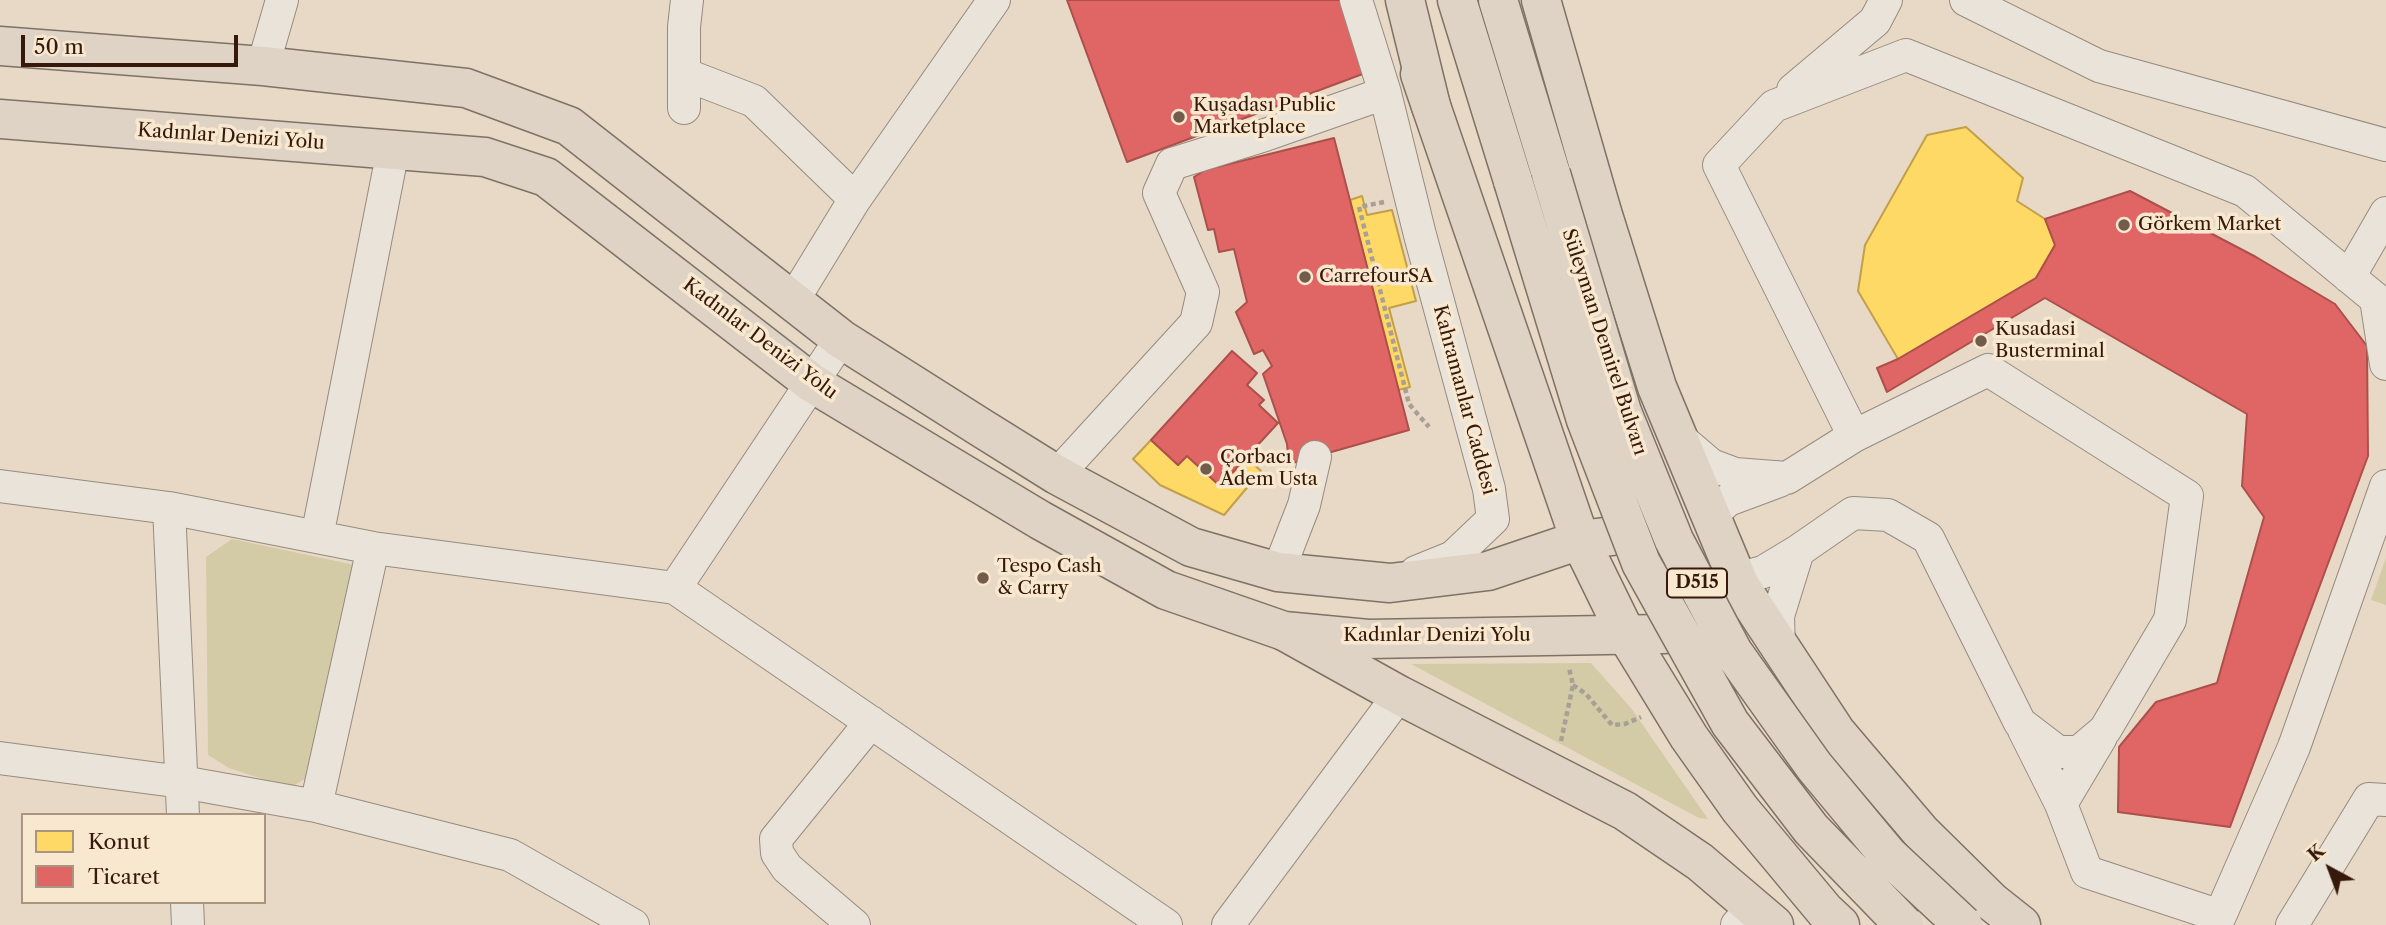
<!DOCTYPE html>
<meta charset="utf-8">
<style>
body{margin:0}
#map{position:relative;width:2386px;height:925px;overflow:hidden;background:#e7d9c5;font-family:"Libre Caslon Text",serif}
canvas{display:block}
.legend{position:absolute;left:21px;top:813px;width:245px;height:91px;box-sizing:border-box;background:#f8e8d0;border:2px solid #aa9581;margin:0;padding:9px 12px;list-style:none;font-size:21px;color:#36190a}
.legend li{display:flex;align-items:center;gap:14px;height:35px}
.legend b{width:35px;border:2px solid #aa9581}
.north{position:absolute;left:2295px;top:834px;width:70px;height:70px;-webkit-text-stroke:5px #f8e8d0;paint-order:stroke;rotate:319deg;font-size:19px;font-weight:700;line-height:28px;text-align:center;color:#36190a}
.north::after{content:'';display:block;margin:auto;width:24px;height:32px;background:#36190a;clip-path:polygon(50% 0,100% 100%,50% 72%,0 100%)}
.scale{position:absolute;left:21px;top:35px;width:217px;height:32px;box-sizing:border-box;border:4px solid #36190a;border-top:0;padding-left:9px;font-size:21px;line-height:24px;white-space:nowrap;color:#36190a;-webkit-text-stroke:5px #f8e8d0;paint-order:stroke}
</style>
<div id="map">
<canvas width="2386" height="925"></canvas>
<ul class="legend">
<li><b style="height:19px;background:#ffd966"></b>Konut</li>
<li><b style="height:19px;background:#e06666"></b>Ticaret</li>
</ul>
<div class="north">K</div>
<div class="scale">50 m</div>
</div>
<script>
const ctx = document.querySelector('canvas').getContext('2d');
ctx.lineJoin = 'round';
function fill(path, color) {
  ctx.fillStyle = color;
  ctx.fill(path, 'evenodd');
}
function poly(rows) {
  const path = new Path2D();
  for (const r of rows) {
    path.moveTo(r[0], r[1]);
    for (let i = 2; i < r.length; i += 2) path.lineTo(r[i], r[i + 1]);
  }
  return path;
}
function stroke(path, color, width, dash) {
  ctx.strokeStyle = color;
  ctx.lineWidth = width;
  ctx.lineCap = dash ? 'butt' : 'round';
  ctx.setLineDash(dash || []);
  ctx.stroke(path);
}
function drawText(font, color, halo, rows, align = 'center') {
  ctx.font = font + ' "Libre Caslon Text",serif';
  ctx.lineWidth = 7;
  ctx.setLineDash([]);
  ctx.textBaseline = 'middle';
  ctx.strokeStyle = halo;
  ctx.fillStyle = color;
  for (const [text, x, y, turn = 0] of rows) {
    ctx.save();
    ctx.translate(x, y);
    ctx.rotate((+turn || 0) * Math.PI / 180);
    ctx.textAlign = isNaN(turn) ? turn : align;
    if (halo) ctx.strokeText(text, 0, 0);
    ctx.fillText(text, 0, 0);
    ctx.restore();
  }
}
const green = poly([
 [232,539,355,565,313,774,290,788,229,768,208,755,206,557],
 [2386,558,2386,605,2371,600],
 [1591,663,1631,708,1708,819,1699,818,1411,664]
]);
const homes = poly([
 [1966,127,2023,178,2017,201,2045,219,2055,245,2036,278,1898,359,1858,291,1865,245,1927,135,1966,127],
 [1362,196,1367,215,1392,210,1416,301,1389,308,1410,387,1398,390,1350,200,1362,196],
 [1151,440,1178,465,1187,456,1220,486,1247,458,1261,471,1224,515,1160,485,1133,459,1151,440]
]);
const shops = poly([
 [1067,0,1341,0,1368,72,1127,162,1067,0],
 [1334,138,1409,430,1289,464,1287,444,1263,374,1272,366,1263,350,1254,354,1236,312,1247,302,1234,249,1219,252,1214,229,1208,230,1194,177,1205,170,1334,138],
 [2130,191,2256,257,2335,304,2367,346,2368,456,2230,827,2118,812,2119,747,2156,702,2217,683,2264,517,2242,486,2247,414,2045,298,1887,392,1877,368,1898,359,2036,278,2055,245,2045,219,2130,191],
 [1232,351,1257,373,1247,385,1264,400,1259,405,1278,423,1220,486,1187,456,1178,465,1151,440,1232,351]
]);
const path = poly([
 [1384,202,1359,207,1409,404,1429,427],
 [1573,685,1586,694,1612,725,1625,724,1641,717],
 [1561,741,1573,685,1569,668]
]);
const minor = poly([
 [1356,0,1385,93,1420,235,1489,489,1493,519,1453,557,1416,572],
 [1966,0,2099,66,2386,145],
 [263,66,282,0],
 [684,74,754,101,855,199],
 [1793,90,1875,21,1886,0],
 [684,108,684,27,687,0],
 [2349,277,2386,213],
 [792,302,855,199,994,0],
 [1677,436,1711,465,1735,474,1787,478,1854,436,1988,370,2187,496,2170,620,2105,730,2079,752,2058,752,2020,723,1928,538,1888,515,1853,513,1798,551,1778,616,1779,648],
 [1854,436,1719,165,1774,106,1906,55,2245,191,2376,299,2386,364],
 [1057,475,1196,323,1203,292,1159,193,1172,164,1265,135,1385,93],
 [0,486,169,508,373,548,675,588,841,339],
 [169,508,183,815],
 [1710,516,1728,500,1779,481],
 [317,537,393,150],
 [1278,572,1304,505,1315,457],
 [1737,579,1763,572,1798,551],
 [675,588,1166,925],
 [2024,730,2061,804],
 [2101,737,2061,804,2087,872,2220,916,2294,747,2386,486],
 [0,758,182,782,316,806,510,855,633,925],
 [316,806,373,548],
 [187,902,188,925],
 [854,925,787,868,777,853,776,839,871,722],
 [1228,925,1399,695],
 [1737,925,1753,906],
 [2292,925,2369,799,2386,800]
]);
const major = poly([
 [0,46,263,66,466,88,569,126,841,339,980,427,1057,475,1191,547,1278,572,1390,583,1488,571,1580,540,1645,532,1660,526],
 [1420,74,1580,540,1626,634],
 [0,119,485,157,546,177,812,383,1040,520,1166,590,1284,631,1368,639,1665,634,1689,627,1725,605,1740,586,1657,387,1602,212,1541,0]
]);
const highway = poly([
 [1405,0,1431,106],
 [1457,0,1513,181],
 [1498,0,1551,174],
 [1740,586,1836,732,1921,832,1992,902,2021,925],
 [1284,631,1399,695,1625,811,1700,862,1774,925],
 [1626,634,1689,737,1740,809,1825,911,1840,925]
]);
const highwayBridge = poly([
 [1551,174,1622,412,1674,540,1733,652,1814,766,1888,855,1963,925],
 [1513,181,1586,420,1641,563,1730,723,1811,829,1904,925]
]);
const markers = [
 [1179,117,7,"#745c4b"],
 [2124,225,7,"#745c4b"],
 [1305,277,7,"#745c4b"],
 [1981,341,7,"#745c4b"],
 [1206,469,7,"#745c4b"],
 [983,578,7,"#745c4b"]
];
const shields = [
 [1697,583,60]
];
const shieldNames = [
 ["D515",1697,583]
];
const poiNames = [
 ["Kuşadası Public",1193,106],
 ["Marketplace",1193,128],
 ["Görkem Market",2138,225],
 ["CarrefourSA",1319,277],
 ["Kusadasi",1995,330],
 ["Busterminal",1995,352],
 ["Çorbacı",1220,458],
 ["Adem Usta",1220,480],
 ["Tespo Cash",997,567],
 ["& Carry",997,589]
];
const streetNames = [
 ["Kadınlar Denizi Yolu",231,137,4],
 ["Kadınlar Denizi Yolu",760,339,37],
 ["Süleyman Demirel Bulvarı",1604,342,72],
 ["Kahramanlar Caddesi",1464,400,75],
 ["Kadınlar Denizi Yolu",1437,636]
];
fill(green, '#d3cba5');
fill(homes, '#ffd966');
stroke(homes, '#c39f4a', 2);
fill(shops, '#e06666');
stroke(shops, '#ad4f4a', 2);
stroke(minor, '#978b7f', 34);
stroke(major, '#7e7266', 41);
stroke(highway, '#7e7266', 41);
stroke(path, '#a89f96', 4.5, [5, 3.5]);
stroke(minor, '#eae3d9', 32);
stroke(major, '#ded3c4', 38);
stroke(highway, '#ded3c4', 38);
stroke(highwayBridge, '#7e7266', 41, []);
stroke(highwayBridge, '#ded3c4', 38);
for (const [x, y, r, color] of markers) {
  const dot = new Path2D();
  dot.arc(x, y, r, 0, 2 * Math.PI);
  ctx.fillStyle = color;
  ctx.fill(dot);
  stroke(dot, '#f8e8d0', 2.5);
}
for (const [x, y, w] of shields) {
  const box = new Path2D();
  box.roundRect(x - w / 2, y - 14.5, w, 29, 5);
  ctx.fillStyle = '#f8e8d0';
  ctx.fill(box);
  stroke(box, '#36190a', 2);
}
drawText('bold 18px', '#36190a', null, shieldNames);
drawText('19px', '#36190a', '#f8e8d0', poiNames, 'left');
drawText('19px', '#36190a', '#f8e8d0', streetNames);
</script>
